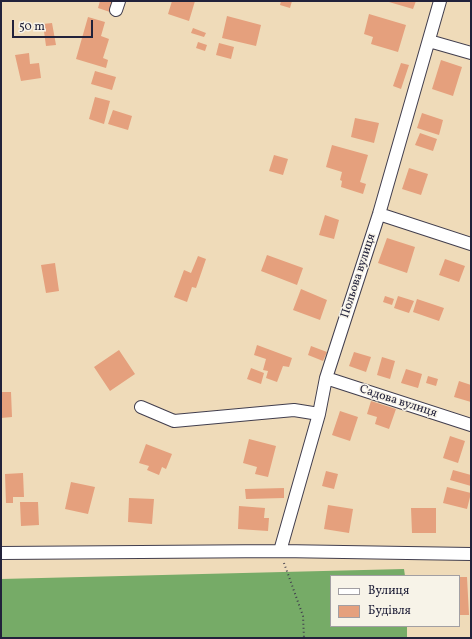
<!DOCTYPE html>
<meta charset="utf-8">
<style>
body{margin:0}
#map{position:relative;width:472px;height:639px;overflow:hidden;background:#efdbb9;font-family:Vollkorn,serif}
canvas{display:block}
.frame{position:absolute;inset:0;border:2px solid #22223b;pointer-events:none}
.legend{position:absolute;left:330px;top:575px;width:130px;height:52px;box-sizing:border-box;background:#f7f3e8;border:1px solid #a29fa3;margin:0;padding:5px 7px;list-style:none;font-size:12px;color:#22223b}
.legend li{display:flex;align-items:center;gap:8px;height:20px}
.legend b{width:20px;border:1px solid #a29fa3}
.scale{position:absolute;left:12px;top:20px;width:81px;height:18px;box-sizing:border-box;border:2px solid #22223b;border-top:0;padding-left:5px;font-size:12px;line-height:14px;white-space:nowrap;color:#22223b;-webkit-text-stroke:3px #f7f3e8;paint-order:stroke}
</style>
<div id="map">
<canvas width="472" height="639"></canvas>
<div class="frame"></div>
<ul class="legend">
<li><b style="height:5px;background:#fff"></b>Вулиця</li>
<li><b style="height:11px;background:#e5a07d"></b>Будівля</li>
</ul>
<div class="scale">50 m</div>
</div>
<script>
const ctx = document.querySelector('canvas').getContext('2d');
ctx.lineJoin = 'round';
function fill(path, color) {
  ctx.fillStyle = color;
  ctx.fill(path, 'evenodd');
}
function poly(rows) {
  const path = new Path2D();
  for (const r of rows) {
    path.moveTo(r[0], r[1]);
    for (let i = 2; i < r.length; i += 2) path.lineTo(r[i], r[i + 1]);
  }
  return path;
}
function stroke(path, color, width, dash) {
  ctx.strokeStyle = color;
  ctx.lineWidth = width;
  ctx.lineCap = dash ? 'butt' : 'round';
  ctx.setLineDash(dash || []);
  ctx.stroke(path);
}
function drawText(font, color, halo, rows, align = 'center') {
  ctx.font = font + ' Vollkorn,serif';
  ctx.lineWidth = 3;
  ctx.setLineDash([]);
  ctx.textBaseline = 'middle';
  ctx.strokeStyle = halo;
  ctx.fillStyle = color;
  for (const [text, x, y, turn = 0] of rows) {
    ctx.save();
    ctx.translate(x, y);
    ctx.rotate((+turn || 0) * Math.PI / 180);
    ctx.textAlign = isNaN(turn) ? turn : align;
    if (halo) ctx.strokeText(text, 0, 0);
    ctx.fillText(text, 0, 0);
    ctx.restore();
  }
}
const forest = poly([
 [404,569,405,576,331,576,331,626,407,626,407,638,1,638,1,579]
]);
const building = poly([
 [100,1,113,1,110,12,98,8],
 [172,1,195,1,189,21,168,14],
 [281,1,292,1,290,8,280,5],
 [389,1,416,1,413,9,389,2],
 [369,14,406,25,398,52,371,44,373,37,364,34],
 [227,16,261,25,256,46,222,38],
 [88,17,105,22,101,36,109,39,103,58,108,60,106,68,76,59],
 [52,23,56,45,46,46,43,24],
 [193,28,206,33,204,37,191,33],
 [198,42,207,45,205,51,196,48],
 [219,43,234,47,231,59,216,55],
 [29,53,30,64,39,63,41,78,21,81,15,55],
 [441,60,462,67,453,96,432,89],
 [401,63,409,65,401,89,393,86],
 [95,71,116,77,112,90,91,84],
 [95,97,110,101,104,124,89,119],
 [113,110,132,116,128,130,108,124],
 [422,113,443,120,439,135,417,128],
 [355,118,379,123,374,143,351,137],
 [420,133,437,139,433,151,415,145],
 [332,145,368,155,360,182,366,184,363,194,341,187,342,181,340,180,342,172,326,167],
 [274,155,288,159,283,175,269,171],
 [409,168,428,174,421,195,402,189],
 [325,215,339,220,334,239,319,235],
 [387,238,415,247,407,273,378,263],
 [267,255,303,268,297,285,261,271],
 [198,256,206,259,196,288,192,287,187,302,174,297,184,270,191,273],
 [445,259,465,266,459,282,439,275],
 [55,263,59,291,46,293,41,265],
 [301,289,327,300,320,320,293,310],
 [385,296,394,299,392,305,383,302],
 [398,296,414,301,409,313,394,308],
 [417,299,444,308,439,321,413,312],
 [257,345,292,358,289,367,283,366,277,382,266,378,268,371,263,370,266,359,254,355],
 [311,346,327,352,323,361,308,355],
 [119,350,135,374,110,391,94,367],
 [354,352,371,357,366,372,349,366],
 [382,357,395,361,390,379,377,375],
 [251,368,264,373,261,384,247,379],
 [406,369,422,374,418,388,401,383],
 [428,376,438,379,436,386,426,383],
 [459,381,471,385,471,402,454,397],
 [1,392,11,392,12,417,1,418],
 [371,401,396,409,389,429,375,424,377,417,367,414],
 [340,411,358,417,350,441,332,435],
 [450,436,465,441,458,463,443,458],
 [249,439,276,446,268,477,255,474,257,467,243,463],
 [146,444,172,454,166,469,162,467,159,475,147,470,149,466,139,463],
 [453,470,471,475,471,486,450,480],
 [326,471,338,474,334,489,322,486],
 [23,473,24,497,13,497,13,503,6,503,5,474],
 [71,482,95,487,88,514,65,509],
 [447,487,471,493,467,509,443,503],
 [284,488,284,498,246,499,245,489],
 [129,498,154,499,152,524,128,522],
 [20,502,38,502,39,525,21,526],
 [328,505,353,509,349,533,324,529],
 [239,506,265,508,264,518,269,518,268,531,238,529],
 [411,508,436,508,436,533,412,533],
 [459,577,467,577,469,615,459,615]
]);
const path = poly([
 [284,563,303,616,304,638]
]);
const minor = poly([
 [116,10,119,1],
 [429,41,471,53],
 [379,214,471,244],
 [326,378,471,425],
 [141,407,174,421,294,410,319,414],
 [280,551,319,414,326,378,379,214,440,1],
 [1,553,280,551,471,554]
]);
const streetNames = [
 ["Польова вулиця",359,276,-72],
 ["Садова вулиця",398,402,18]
];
fill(forest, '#76ab67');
fill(building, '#e5a07d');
stroke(minor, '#413e4e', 14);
stroke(path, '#413e4e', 2, [1, 3]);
stroke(minor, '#fff', 12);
drawText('12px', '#22223b', '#f7f3e8', streetNames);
</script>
